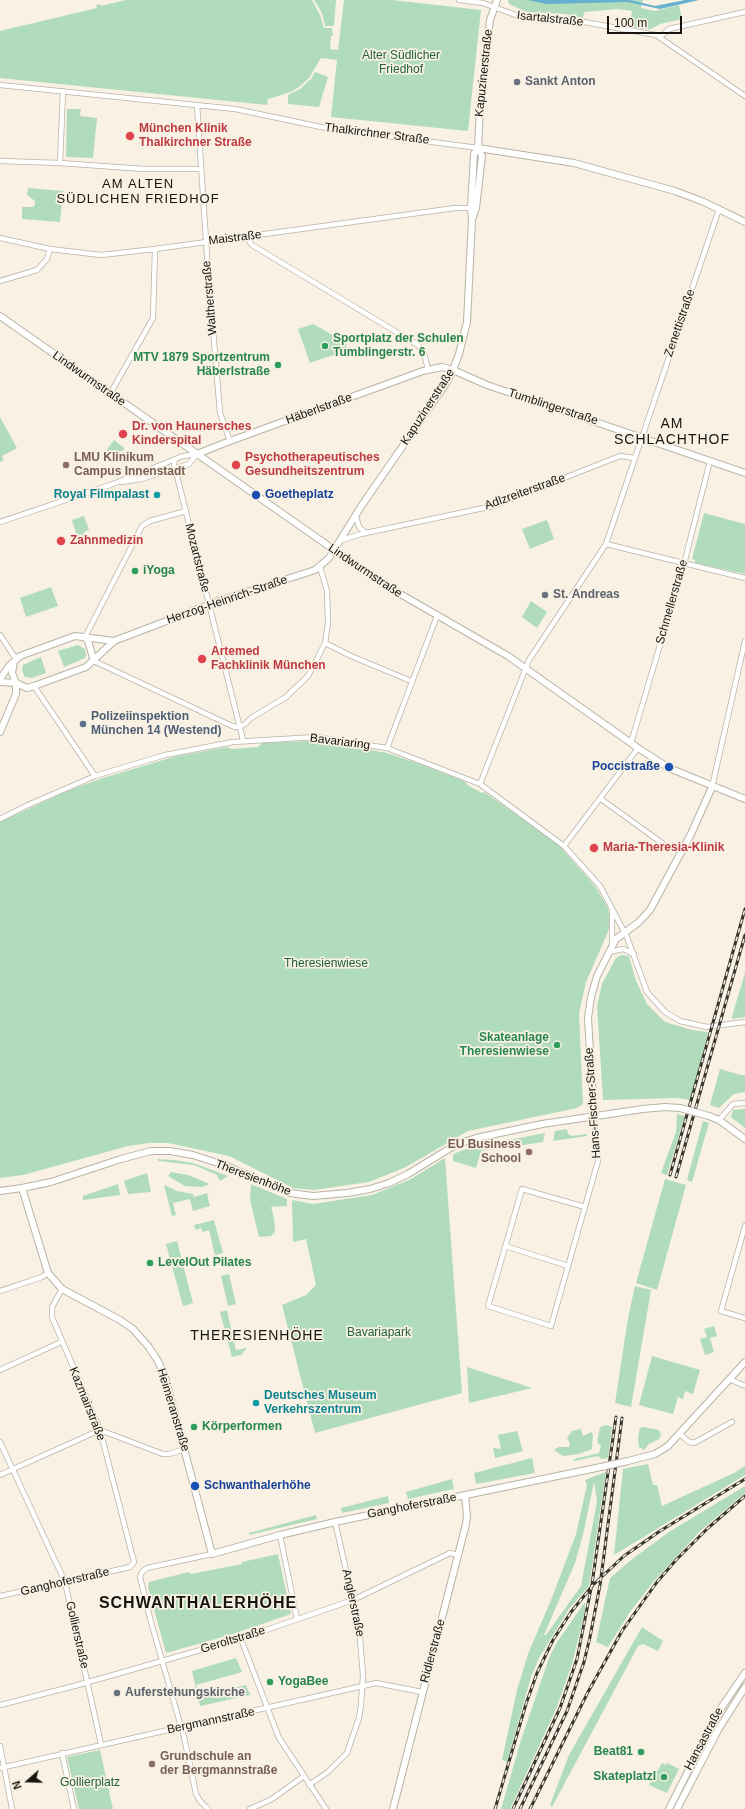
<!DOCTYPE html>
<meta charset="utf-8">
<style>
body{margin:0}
#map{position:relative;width:745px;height:1809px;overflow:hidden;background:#f8f1e4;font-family:Arial,sans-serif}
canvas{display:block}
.north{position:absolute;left:8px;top:1761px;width:40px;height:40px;-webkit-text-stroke:3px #f8f1e4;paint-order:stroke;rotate:250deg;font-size:11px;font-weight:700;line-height:16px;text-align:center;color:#171510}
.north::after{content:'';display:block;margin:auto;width:14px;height:18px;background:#171510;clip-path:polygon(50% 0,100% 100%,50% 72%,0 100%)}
.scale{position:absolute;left:607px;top:16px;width:75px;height:18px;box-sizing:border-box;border:2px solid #171510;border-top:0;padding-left:5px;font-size:12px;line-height:14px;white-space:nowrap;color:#171510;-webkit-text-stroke:3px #f8f1e4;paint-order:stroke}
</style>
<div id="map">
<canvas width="745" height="1809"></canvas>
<div class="north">N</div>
<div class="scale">100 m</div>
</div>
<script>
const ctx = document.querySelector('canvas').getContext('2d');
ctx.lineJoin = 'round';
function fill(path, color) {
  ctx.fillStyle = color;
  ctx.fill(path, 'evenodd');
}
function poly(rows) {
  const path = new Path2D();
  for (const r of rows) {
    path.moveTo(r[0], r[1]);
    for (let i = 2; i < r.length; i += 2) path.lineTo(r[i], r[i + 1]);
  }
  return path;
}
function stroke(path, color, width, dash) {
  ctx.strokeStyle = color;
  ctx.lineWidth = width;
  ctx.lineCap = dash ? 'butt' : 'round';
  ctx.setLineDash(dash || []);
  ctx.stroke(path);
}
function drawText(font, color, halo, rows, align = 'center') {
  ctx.font = font + ' Arial,sans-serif';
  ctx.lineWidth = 3.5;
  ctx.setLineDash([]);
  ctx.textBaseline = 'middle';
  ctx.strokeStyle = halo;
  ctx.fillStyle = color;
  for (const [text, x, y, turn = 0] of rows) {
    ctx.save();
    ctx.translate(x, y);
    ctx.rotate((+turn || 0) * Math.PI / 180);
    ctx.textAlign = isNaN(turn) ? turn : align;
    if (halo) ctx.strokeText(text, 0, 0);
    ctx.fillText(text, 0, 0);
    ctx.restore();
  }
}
const green = poly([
 [126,0,312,0,320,15,324,28,332,28,333,36,331,36,330,49,338,50,344,0,392,0,481,10,468,131,331,117,337,60,321,58,309,78,299,87,291,92,268,99,267,105,0,78,0,31,97,8,96,5,100,4,101,6],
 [314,0,336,0,334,26,325,26,322,13],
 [508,0,643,0,641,8,655,11,679,5,682,19,660,24,651,29,645,29,630,27,632,11,619,9,584,12,583,18,565,14,527,12,509,4],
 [315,72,328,77,319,107,288,104,288,95,300,89,311,79],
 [67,109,81,109,80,116,97,118,93,158,66,157],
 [28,188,63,191,60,222,22,219,22,207,33,207,35,205,35,201,27,195],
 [313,324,345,342,348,350,310,363,298,329],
 [0,417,17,448,2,456,4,460,0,462],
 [114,440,124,448,124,450,108,456,106,451],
 [704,513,745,524,745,574,695,563,695,560,692,559],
 [84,516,89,530,84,532,86,537,83,538,82,534,77,536,72,520],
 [547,520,554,539,530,549,522,529],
 [51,587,58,606,26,617,20,598],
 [531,601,547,612,537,628,522,617],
 [78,645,85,649,86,654,85,658,64,667,58,651],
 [41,657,46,673,32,678,25,677,22,671,23,665],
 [309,741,366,749,387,753,420,764,464,781,469,786,482,793,484,792,556,842,595,886,608,908,610,922,608,932,586,982,579,1013,583,1104,577,1108,468,1131,406,1167,369,1182,314,1190,293,1188,229,1156,168,1143,149,1143,128,1146,23,1175,0,1178,0,822,67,791,103,778,173,757,227,747,232,749,258,747,262,743],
 [621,955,629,956,636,981,647,1004,665,1022,692,1030,708,1032,691,1100,677,1098,603,1100,597,1006,602,984,616,958],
 [745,973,745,1017,732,1019,733,1013],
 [720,1069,741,1075,745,1075,745,1092,734,1094,719,1108,710,1105],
 [745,1109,745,1128,731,1117,733,1110],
 [677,1114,685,1116,667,1175,661,1173,676,1132],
 [703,1121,709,1123,692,1182,687,1180],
 [567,1129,568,1134,572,1136,587,1134,587,1136,553,1141,555,1131],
 [545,1133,543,1142,491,1150,489,1144],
 [486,1144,487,1150,481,1151,476,1168,453,1161,453,1154,472,1147],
 [445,1158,462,1393,315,1433,282,1305,306,1295,316,1285,306,1239,293,1242,292,1200,313,1204,372,1195,411,1179],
 [157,1159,174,1160,193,1163,228,1176,220,1181,217,1175,194,1165,159,1161],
 [171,1172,188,1175,210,1184,202,1187,185,1186,168,1176],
 [147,1173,151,1192,128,1194,124,1181],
 [665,1179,686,1185,657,1290,636,1283],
 [118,1184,120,1195,83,1200,83,1196],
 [251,1184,287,1199,287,1206,271,1207,274,1218,275,1232,271,1236,259,1237,250,1200],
 [164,1185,177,1191,193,1194,194,1197,207,1193,210,1206,193,1211,190,1199,173,1203,176,1215,172,1216],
 [214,1220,223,1253,215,1255,209,1230,203,1232,201,1228,196,1230,194,1225],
 [177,1241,193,1303,183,1306,166,1244],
 [229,1274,236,1304,228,1306,221,1276],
 [635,1286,651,1290,631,1407,615,1403,628,1318],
 [227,1310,236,1350,247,1348,241,1355,232,1357,220,1312],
 [714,1326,717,1336,710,1338,714,1352,705,1355,700,1339,707,1337,704,1329],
 [652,1356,700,1370,693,1394,685,1391,683,1399,678,1397,673,1414,639,1405],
 [467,1367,532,1388,469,1403],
 [606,1425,612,1427,608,1458,602,1459,598,1456,574,1461,574,1459,599,1453,601,1446,597,1442,600,1427],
 [644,1427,659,1430,661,1435,659,1439,649,1444,644,1450,639,1447,638,1437,640,1428],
 [581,1429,583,1436,591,1432,593,1434,592,1449,579,1454,563,1456,555,1451,555,1449,559,1447,569,1447,570,1443,567,1438,572,1431],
 [517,1431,523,1451,495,1458,493,1448,501,1449,498,1435],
 [532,1458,535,1473,476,1484,474,1473],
 [648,1464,653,1485,657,1485,662,1506,734,1473,745,1466,745,1475,614,1555,623,1469],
 [606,1472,589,1586,569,1609,539,1658,531,1677,507,1762,502,1760,517,1690,528,1654,553,1595,576,1534,587,1485,585,1480],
 [594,1482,597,1501,581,1586,546,1635,544,1635,575,1563,583,1535],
 [452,1479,454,1489,408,1499,406,1492],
 [745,1486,745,1493,700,1531,654,1581,630,1612,608,1647,596,1642,610,1578,631,1560,669,1532],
 [388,1496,389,1503,342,1513,341,1508],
 [316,1515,317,1519,249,1535,249,1533],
 [278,1554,291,1614,230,1635,166,1653,148,1587,149,1582,189,1572,191,1574,242,1564,242,1562],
 [585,1602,585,1611,572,1664,556,1709,510,1809,501,1809,521,1740,549,1658,557,1642],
 [642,1627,663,1641,658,1651,643,1644,638,1646,552,1807,550,1805,569,1755],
 [236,1658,242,1672,196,1685,198,1692,199,1691,201,1696,246,1685,250,1695,200,1706,192,1671],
 [100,1750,113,1809,79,1809,67,1757],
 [662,1763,665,1764,664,1767,667,1763,679,1769,667,1793,649,1785]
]);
const water = poly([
 [528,0,630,0,655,6,685,0,699,0,660,9,628,2,547,4]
]);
const street = poly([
 [459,0,483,3,521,17,541,19,568,19,656,35,745,96],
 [660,37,669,29,745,12],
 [0,85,235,109,326,128,478,148],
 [197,105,208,270,220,413,230,441],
 [0,161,60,163,144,169,201,169],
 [60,163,63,91],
 [246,237,252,245,418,345,424,354,428,369],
 [0,238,50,249,101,255,155,249,455,208,471,208],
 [0,281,37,270,47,259,50,249],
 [110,394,153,318,155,249],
 [175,459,174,465,177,476,243,740],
 [122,482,141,479,189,464,197,454],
 [356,516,359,527,366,533],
 [0,522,113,484,183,456,197,454],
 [342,540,361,534,493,506,620,456,634,458],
 [606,544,745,578],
 [0,635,16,659],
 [85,637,142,526,150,521,186,511],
 [325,643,351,656,411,681],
 [94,661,232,726,236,727,244,725,251,718,286,697,308,676,316,661,325,643,328,623,327,591,320,567],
 [34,686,95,776],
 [631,743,684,564,710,461],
 [387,748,437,616],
 [480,784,529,660,606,544,719,209],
 [712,787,745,641],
 [601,799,662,843],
 [0,819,28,805,95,776,165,755,233,742,316,737,387,748,480,784,564,846,600,886,627,937,647,992,665,1012,680,1021,707,1027,745,1022],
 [564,846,638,748],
 [612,909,612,944],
 [609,952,623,949,634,954],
 [719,1120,733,1104,745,1103],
 [585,1207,522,1189,488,1306,551,1326,598,1161,594,1117],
 [745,1226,721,1311,745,1318],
 [505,1246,568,1266],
 [0,1291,42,1277,48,1273],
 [0,1370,61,1342],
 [729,1379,745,1386],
 [680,1434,689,1442,694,1443,732,1422],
 [0,1442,65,1582,101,1744],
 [0,1475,100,1430,163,1454,169,1454,185,1449],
 [280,1535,297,1619],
 [0,1596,130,1567,134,1562,100,1430,52,1317,52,1307,62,1289],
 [241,1639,279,1738,326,1809],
 [0,1705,78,1685,246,1637,353,1600,450,1553,458,1555],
 [0,1746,12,1809],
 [62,1753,74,1809],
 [0,1768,376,1683,422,1692],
 [309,1785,328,1772,347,1753,359,1718,361,1705,363,1675,359,1626,335,1522],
 [208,1809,200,1801,196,1794,184,1737,151,1622,140,1577,142,1572,147,1568,212,1554],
 [250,1809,272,1799,304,1776]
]);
const secondary = poly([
 [478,148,574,163,675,191,704,202,745,222],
 [473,217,476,208,482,156,478,148,480,108,490,20,497,0],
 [0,316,383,584,508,656,638,748,669,768,745,799],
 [197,454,230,441,423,371,442,367,453,370,487,385,745,473],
 [85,637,88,641,94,661],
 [14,662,12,673,16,683,27,688,34,686,86,667,114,641,219,601,315,570,329,558,362,505,445,385,453,370,459,354,467,322,472,220,471,208,474,154,478,148],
 [0,679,9,666,20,656,75,636,114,641],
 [0,682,16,683],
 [0,732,16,694,16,683],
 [709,1116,719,1120,745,1139],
 [594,1117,588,1018,591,997,597,976,616,939,639,922,650,910,691,834,712,787],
 [22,1188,48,1273,62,1289,120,1320,133,1329,148,1346,158,1361,165,1377,212,1554,280,1535,335,1522,601,1467],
 [0,1191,22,1188,51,1182,121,1159,151,1151,170,1151,193,1155,224,1165,290,1193,313,1196,347,1193,370,1189,389,1183,408,1174,457,1144,476,1138,542,1124,643,1109,665,1107,680,1108],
 [628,1461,655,1454,668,1446,745,1362],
 [393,1809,466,1524,467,1516,465,1495],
 [669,1809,717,1714,745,1673],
 [677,1809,718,1730,745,1687]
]);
const rail = poly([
 [670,1175,745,909],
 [676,1177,745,935],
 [495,1809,526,1704,537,1673,553,1640,571,1612,593,1585,624,1556,660,1531,745,1479],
 [513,1809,560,1708,577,1659,592,1584,616,1417],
 [520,1809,567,1711,584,1662,590,1637,600,1585,622,1418],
 [530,1809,588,1692,622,1631,657,1582,676,1560,708,1528,745,1496]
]);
const secondaryBridge = poly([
 [680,1108,709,1116],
 [601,1467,628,1461]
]);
const markers = [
 [517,82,4,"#6b7280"],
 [130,136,5,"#e0444e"],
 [325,346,4,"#2e9e5b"],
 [278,365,4,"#2e9e5b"],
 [123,434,5,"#e0444e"],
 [66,465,4,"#8d6e63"],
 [236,465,5,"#e0444e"],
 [157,495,4,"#0f9aa8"],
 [256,495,5,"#1a4fb4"],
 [61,541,5,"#e0444e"],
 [135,571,4,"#2e9e5b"],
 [545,595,4,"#6b7280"],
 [202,659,5,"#e0444e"],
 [83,724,4,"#5c6f8a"],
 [669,767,5,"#1a4fb4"],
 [594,848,5,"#e0444e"],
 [557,1045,4,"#2e9e5b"],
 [529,1152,4,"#8d6e63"],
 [150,1263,4,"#2e9e5b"],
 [256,1403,4,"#0f9aa8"],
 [194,1427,4,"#2e9e5b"],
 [195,1486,5,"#1a4fb4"],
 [270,1682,4,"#2e9e5b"],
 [117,1693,4,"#6b7280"],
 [641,1752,4,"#2e9e5b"],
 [152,1764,4,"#8d6e63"],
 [664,1777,4,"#2e9e5b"]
];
const streetNames = [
 ["Isartalstraße",550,19,6],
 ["Kapuzinerstraße",484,73,-84],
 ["Thalkirchner Straße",377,134,7],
 ["Maistraße",235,238,-7],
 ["Waltherstraße",210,298,-95],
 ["Zenettistraße",680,323,-71],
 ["Lindwurmstraße",89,379,35],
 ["Kapuzinerstraße",428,407,-57],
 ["Tumblingerstraße",553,407,18],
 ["Häberlstraße",319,409,-20],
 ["Adlzreiterstraße",525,492,-20],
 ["Mozartstraße",197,558,76],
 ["Lindwurmstraße",365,571,34],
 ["Herzog-Heinrich-Straße",227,600,-19],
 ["Schmellerstraße",672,602,-74],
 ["Bavariaring",340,742,7],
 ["Hans-Fischer-Straße",593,1103,-94],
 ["Theresienhöhe",253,1178,21],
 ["Kazmairstraße",87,1404,68],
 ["Heimeranstraße",173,1410,73],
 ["Ganghoferstraße",412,1506,-11],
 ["Ganghoferstraße",65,1582,-13],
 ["Anglerstraße",353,1603,78],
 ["Gollierstraße",77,1635,77],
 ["Geroltstraße",233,1640,-17],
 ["Ridlerstraße",433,1651,-75],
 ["Bergmannstraße",211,1721,-12],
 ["Hansastraße",704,1739,-62]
];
const parkNames = [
 ["Alter Südlicher",401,56],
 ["Friedhof",401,70],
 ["Theresienwiese",326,964],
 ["Bavariapark",379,1333],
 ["Gollierplatz",90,1783]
];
const worshipNames = [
 ["Sankt Anton",525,82],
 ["St. Andreas",553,595],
 ["Auferstehungskirche",125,1693]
];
const healthNames = [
 ["München Klinik",139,129],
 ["Thalkirchner Straße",139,143],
 ["Dr. von Haunersches",132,427],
 ["Kinderspital",132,441],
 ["Psychotherapeutisches",245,458],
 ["Gesundheitszentrum",245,472],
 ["Zahnmedizin",70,541],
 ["Artemed",211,652],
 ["Fachklinik München",211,666],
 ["Maria-Theresia-Klinik",603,848]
];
const leisureNames = [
 ["Sportplatz der Schulen",333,339],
 ["Tumblingerstr. 6",333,353],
 ["MTV 1879 Sportzentrum",270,358,"right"],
 ["Häberlstraße",270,372,"right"],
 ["iYoga",143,571],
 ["Skateanlage",549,1038,"right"],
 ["Theresienwiese",549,1052,"right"],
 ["LevelOut Pilates",158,1263],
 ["Körperformen",202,1427],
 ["YogaBee",278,1682],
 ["Beat81",633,1752,"right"],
 ["Skateplatzl",656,1777,"right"]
];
const educationNames = [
 ["LMU Klinikum",74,458],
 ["Campus Innenstadt",74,472],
 ["EU Business",521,1145,"right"],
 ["School",521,1159,"right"],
 ["Grundschule an",160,1757],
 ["der Bergmannstraße",160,1771]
];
const cultureNames = [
 ["Royal Filmpalast",149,495],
 ["Deutsches Museum",264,1396,"left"],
 ["Verkehrszentrum",264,1410,"left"]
];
const transitNames = [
 ["Goetheplatz",265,495],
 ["Poccistraße",660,767,"right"],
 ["Schwanthalerhöhe",204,1486]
];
const serviceNames = [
 ["Polizeiinspektion",91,717],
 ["München 14 (Westend)",91,731]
];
const neighbourhoodNames = [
 ["AM ALTEN",138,184],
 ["SÜDLICHEN FRIEDHOF",138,199]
];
const quarterNames = [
 ["AM",672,424],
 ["SCHLACHTHOF",672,440],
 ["THERESIENHÖHE",257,1336]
];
const districtNames = [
 ["SCHWANTHALERHÖHE",198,1604]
];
fill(green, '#b0dcbc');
fill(water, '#64b0ce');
stroke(street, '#b9b3a6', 6);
stroke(secondary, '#b9b3a6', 8);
stroke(street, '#fff', 4.5);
stroke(secondary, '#fff', 6);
stroke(rail, '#38352f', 3);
stroke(rail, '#f8f1e4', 1.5, [4.5]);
stroke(secondaryBridge, '#b9b3a6', 8, []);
stroke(secondaryBridge, '#fff', 6);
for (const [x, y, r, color] of markers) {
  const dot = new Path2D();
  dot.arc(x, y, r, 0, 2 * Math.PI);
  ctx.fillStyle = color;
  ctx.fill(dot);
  stroke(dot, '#f8f1e4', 1.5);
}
drawText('12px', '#171510', '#f8f1e4', streetNames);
drawText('12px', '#1f623a', '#f8f1e4', parkNames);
drawText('bold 12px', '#5b616d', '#f8f1e4', worshipNames, 'left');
drawText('bold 12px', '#be3a42', '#f8f1e4', healthNames, 'left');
drawText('bold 12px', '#27864d', '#f8f1e4', leisureNames, 'left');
drawText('bold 12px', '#785e54', '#f8f1e4', educationNames, 'left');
drawText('bold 12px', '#0d838f', '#f8f1e4', cultureNames, 'right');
drawText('bold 12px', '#164399', '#f8f1e4', transitNames, 'left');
drawText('bold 12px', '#4e5e75', '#f8f1e4', serviceNames, 'left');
ctx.letterSpacing = '1px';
drawText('13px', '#171510', '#f8f1e4', neighbourhoodNames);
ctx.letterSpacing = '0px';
ctx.letterSpacing = '1px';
drawText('14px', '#171510', '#f8f1e4', quarterNames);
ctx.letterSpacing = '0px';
ctx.letterSpacing = '1px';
drawText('bold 16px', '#171510', '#f8f1e4', districtNames);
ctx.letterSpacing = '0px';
</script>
